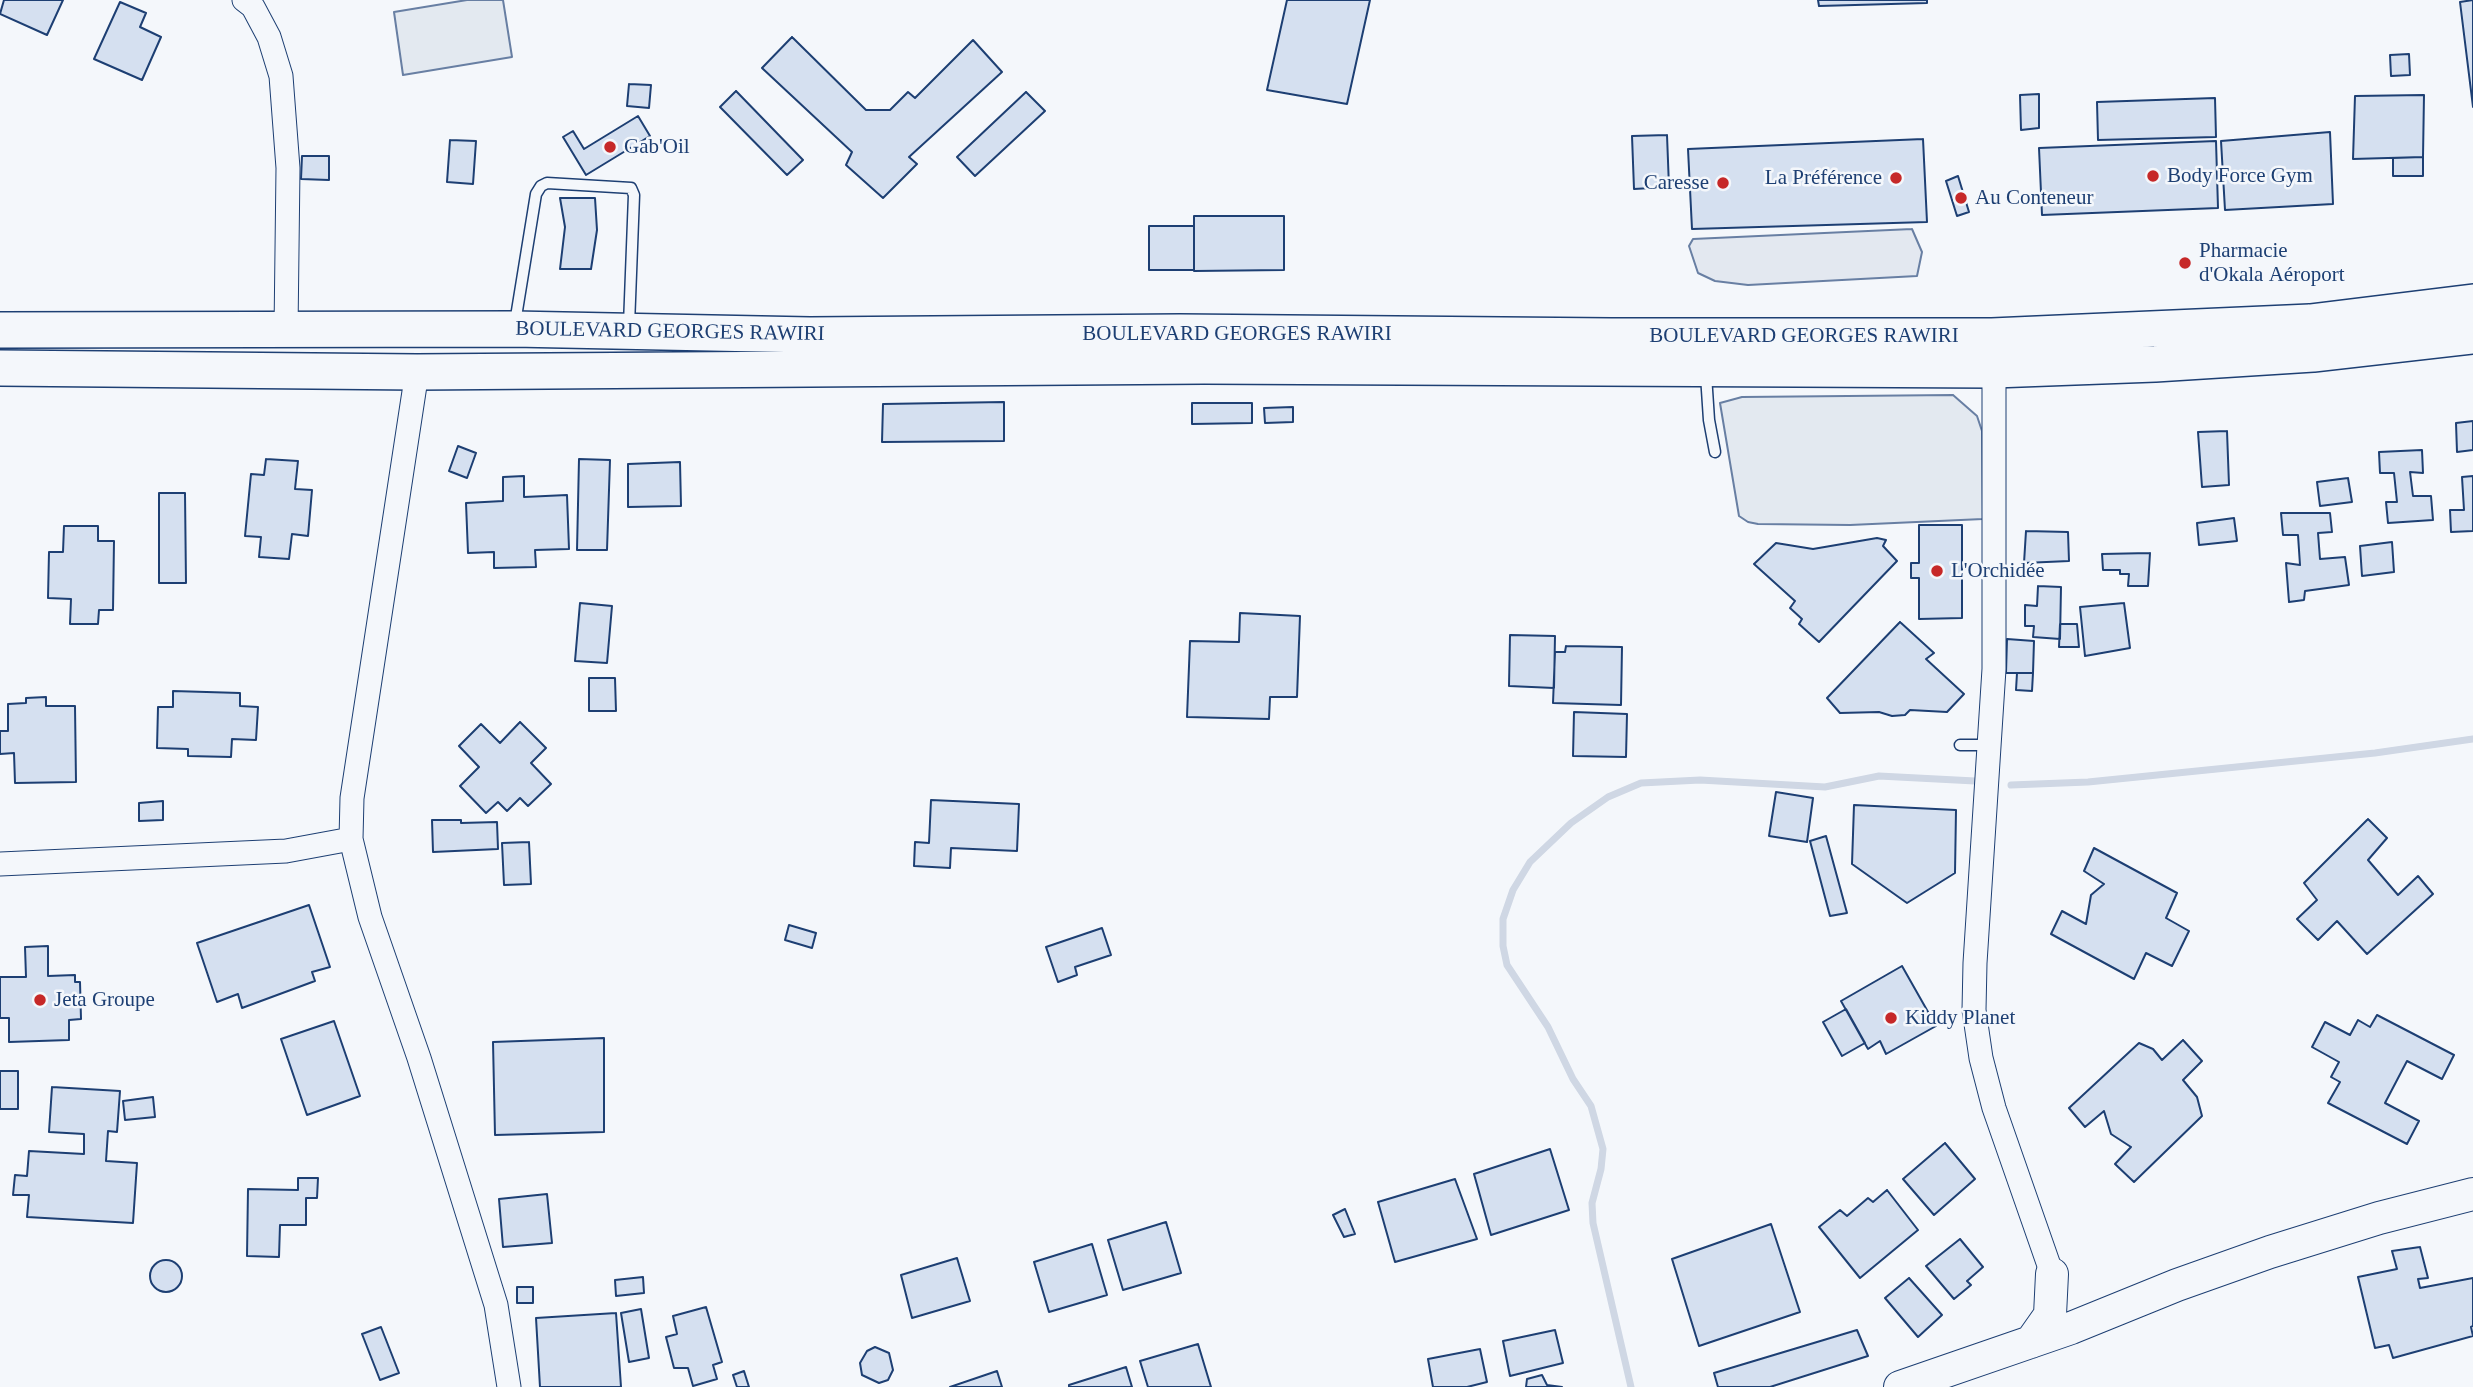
<!DOCTYPE html>
<meta charset="utf-8">
<style>
body{margin:0}
canvas{display:block;background:#f4f7fb}
</style>
<canvas width="2473" height="1387"></canvas>
<script>
const ctx = document.querySelector('canvas').getContext('2d');
ctx.lineJoin = 'round';
function fill(path, color) {
  ctx.fillStyle = color;
  ctx.fill(path, 'evenodd');
}
function poly(rows) {
  const path = new Path2D();
  for (const r of rows) {
    if (r.length === 3) {
      path.moveTo(r[0] + r[2], r[1]);
      path.arc(r[0], r[1], r[2], 0, 2 * Math.PI);
      continue;
    }
    path.moveTo(r[0], r[1]);
    for (let i = 2; i < r.length; i += 2) path.lineTo(r[i], r[i + 1]);
  }
  return path;
}
function stroke(path, color, width, dash) {
  ctx.strokeStyle = color;
  ctx.lineWidth = width;
  ctx.lineCap = dash ? 'butt' : 'round';
  ctx.setLineDash(dash || []);
  ctx.stroke(path);
}
function drawText(font, color, halo, rows, align = 'center') {
  ctx.font = font + ' Georgia,serif';
  ctx.lineWidth = 5;
  ctx.setLineDash([]);
  ctx.textBaseline = 'middle';
  ctx.strokeStyle = halo;
  ctx.fillStyle = color;
  for (const [text, x, y, turn = 0] of rows) {
    ctx.save();
    ctx.translate(x, y);
    ctx.rotate((+turn || 0) * Math.PI / 180);
    ctx.textAlign = isNaN(turn) ? turn : align;
    if (halo) ctx.strokeText(text, 0, 0);
    ctx.fillText(text, 0, 0);
    ctx.restore();
  }
}
const green = poly([
 [467,0,503,0,512,57,403,75,394,12,467,0],
 [1953,395,1977,416,1982,431,1983,519,1850,525,1758,524,1748,522,1739,516,1720,403,1742,397,1953,395]
]);
const parking = poly([
 [1912,229,1922,252,1917,276,1748,285,1715,281,1698,273,1689,246,1693,239,1912,229]
]);
const stream = poly([
 [2011,785,2088,782,2375,753,2473,739],
 [1631,1387,1593,1223,1592,1203,1601,1169,1603,1149,1591,1106,1573,1079,1548,1027,1507,965,1503,946,1503,919,1513,890,1530,862,1571,823,1608,797,1641,783,1700,780,1825,787,1879,776,1975,781]
]);
const building = poly([
 [4,0,63,0,47,35,0,14,4,0],
 [1287,0,1370,0,1347,104,1267,90,1287,0],
 [1818,0,1927,0,1927,3,1819,6,1818,0],
 [2473,0,2473,107,2460,2,2473,0],
 [120,2,146,13,140,27,161,37,142,80,94,59,120,2],
 [792,37,866,110,890,110,908,92,915,98,973,40,1002,72,909,157,917,164,883,198,846,165,852,152,762,68,792,37],
 [2409,54,2410,75,2391,76,2390,55,2409,54],
 [629,84,651,85,649,108,627,106,629,84],
 [736,91,803,160,787,175,720,107,736,91],
 [1026,92,1045,111,975,176,957,157,1026,92],
 [2039,94,2039,128,2021,130,2020,95,2039,94],
 [2424,95,2423,157,2353,159,2355,96,2424,95],
 [2215,98,2216,137,2098,140,2097,102,2215,98],
 [638,116,650,136,586,175,563,137,573,131,584,149,638,116],
 [2330,132,2333,204,2225,210,2221,141,2330,132],
 [1667,135,1669,187,1634,189,1632,136,1667,135],
 [1923,139,1927,222,1692,229,1688,149,1923,139],
 [450,140,476,141,473,184,447,182,450,140],
 [2216,141,2218,208,2042,215,2039,148,2216,141],
 [302,156,329,156,329,180,301,179,302,156],
 [2423,157,2423,176,2393,176,2393,158,2423,157],
 [1958,176,1969,212,1957,216,1946,181,1958,176],
 [560,198,595,198,597,230,591,269,560,269,565,227,560,198],
 [1194,216,1284,216,1284,270,1194,271,1194,216],
 [1149,226,1194,226,1194,270,1149,270,1149,226],
 [1004,402,1004,441,882,442,883,404,1004,402],
 [1192,403,1252,403,1252,423,1192,424,1192,403],
 [1293,407,1293,422,1265,423,1264,408,1293,407],
 [2473,421,2473,450,2457,452,2456,423,2473,421],
 [2227,431,2229,485,2202,487,2198,432,2227,431],
 [458,446,476,453,467,478,449,471,458,446],
 [2422,450,2423,473,2410,472,2413,496,2431,496,2433,520,2388,523,2386,502,2397,502,2394,473,2380,473,2379,452,2422,450],
 [266,459,298,461,295,489,312,490,308,536,292,534,289,559,259,557,261,537,245,536,251,474,264,475,266,459],
 [579,459,610,460,607,550,577,550,579,459],
 [680,462,681,506,628,507,628,464,680,462],
 [524,476,524,497,567,495,569,549,535,550,536,567,494,568,494,552,468,553,466,503,503,501,503,477,524,476],
 [2473,476,2473,531,2451,532,2450,510,2464,510,2462,477,2473,476],
 [2348,478,2352,502,2320,506,2317,482,2348,478],
 [159,493,185,493,186,583,159,583,159,493],
 [2281,513,2330,513,2332,532,2318,533,2320,559,2345,557,2349,585,2305,591,2304,600,2289,602,2286,563,2300,565,2298,535,2283,535,2281,513],
 [2234,518,2237,541,2199,545,2197,523,2234,518],
 [1919,525,1962,525,1962,618,1919,619,1919,578,1911,578,1911,563,1919,563,1919,525],
 [64,526,98,526,98,541,114,541,113,610,99,610,98,624,70,624,71,599,48,598,49,552,63,552,64,526],
 [2026,531,2068,532,2069,561,2024,563,2026,531],
 [1877,538,1886,540,1883,546,1897,561,1819,642,1799,624,1802,619,1790,608,1795,601,1754,564,1776,543,1813,549,1877,538],
 [2392,542,2394,572,2362,576,2360,546,2392,542],
 [2150,553,2148,586,2128,586,2129,574,2120,574,2120,570,2103,570,2102,554,2150,553],
 [2038,586,2061,587,2060,639,2033,637,2034,626,2025,626,2025,605,2037,606,2038,586],
 [580,603,612,606,607,663,575,661,580,603],
 [2124,603,2130,648,2085,656,2080,607,2124,603],
 [1240,613,1300,616,1297,697,1270,697,1269,719,1187,717,1190,641,1239,642,1240,613],
 [1900,622,1934,653,1926,659,1964,694,1947,712,1910,710,1905,715,1892,716,1879,712,1840,713,1827,698,1900,622],
 [2060,624,2077,624,2079,647,2059,647,2060,624],
 [1510,635,1555,636,1554,688,1509,686,1510,635],
 [2007,639,2034,641,2033,673,2006,673,2007,639],
 [1566,646,1622,647,1621,705,1553,703,1555,652,1565,652,1566,646],
 [2017,673,2033,673,2032,691,2016,690,2017,673],
 [589,678,615,678,616,711,589,711,589,678],
 [173,691,240,693,240,706,258,707,256,740,232,739,231,757,188,756,188,749,157,748,158,707,173,707,173,691],
 [46,697,46,706,75,706,76,782,15,783,14,753,0,754,0,731,8,731,8,704,26,703,26,698,46,697],
 [1574,712,1627,714,1626,757,1573,756,1574,712],
 [520,722,546,748,531,763,551,784,528,806,520,798,507,811,498,802,486,813,460,786,479,767,459,746,481,724,500,743,520,722],
 [1776,792,1813,798,1807,842,1769,836,1776,792],
 [931,800,1019,804,1017,851,951,848,950,868,914,866,915,842,929,843,931,800],
 [163,801,163,820,139,821,139,803,163,801],
 [1854,805,1956,810,1955,873,1907,903,1852,864,1854,805],
 [2368,819,2387,838,2368,860,2398,895,2418,876,2433,894,2367,954,2337,921,2318,940,2297,919,2317,900,2304,883,2368,819],
 [432,820,461,820,461,823,497,822,498,849,433,852,432,820],
 [1826,836,1847,913,1830,916,1810,841,1826,836],
 [529,842,531,884,504,885,502,843,529,842],
 [2094,848,2177,893,2166,918,2189,931,2172,966,2146,953,2134,979,2051,934,2062,911,2086,924,2091,895,2104,884,2084,871,2094,848],
 [309,905,330,967,312,972,315,981,242,1008,238,994,217,1002,197,943,309,905],
 [789,925,816,933,812,948,785,940,789,925],
 [1102,928,1111,955,1075,967,1077,975,1058,982,1046,947,1102,928],
 [48,946,48,976,75,975,75,982,80,982,81,1019,69,1020,69,1040,9,1042,9,1018,0,1018,0,977,26,977,25,947,48,946],
 [1902,966,1936,1026,1886,1054,1880,1041,1868,1049,1841,1001,1902,966],
 [1846,1009,1865,1043,1842,1056,1823,1022,1846,1009],
 [2377,1015,2454,1055,2442,1079,2407,1061,2385,1103,2419,1121,2407,1144,2328,1103,2340,1082,2331,1077,2339,1062,2312,1047,2325,1022,2350,1035,2358,1020,2370,1027,2377,1015],
 [334,1021,360,1096,307,1115,281,1039,334,1021],
 [604,1038,604,1132,495,1135,493,1042,604,1038],
 [2183,1040,2202,1061,2183,1080,2197,1097,2202,1116,2134,1182,2115,1164,2131,1147,2111,1134,2104,1111,2085,1127,2069,1108,2139,1043,2153,1049,2162,1060,2183,1040],
 [0,1071,18,1071,18,1109,0,1109,0,1071],
 [52,1087,120,1091,117,1132,108,1131,106,1161,137,1163,133,1223,27,1217,29,1195,13,1195,15,1175,27,1176,29,1151,84,1154,84,1134,49,1132,52,1087],
 [153,1097,155,1117,125,1120,123,1101,153,1097],
 [1945,1143,1975,1179,1934,1215,1903,1179,1945,1143],
 [1550,1149,1569,1210,1491,1235,1474,1174,1550,1149],
 [298,1178,318,1178,317,1198,306,1198,306,1225,280,1225,279,1257,247,1256,248,1189,298,1190,298,1178],
 [1455,1179,1477,1239,1395,1262,1378,1202,1455,1179],
 [1887,1190,1918,1230,1860,1278,1819,1227,1840,1210,1847,1216,1868,1198,1873,1202,1887,1190],
 [547,1194,552,1243,503,1247,499,1199,547,1194],
 [1345,1209,1355,1234,1344,1237,1333,1215,1345,1209],
 [1166,1222,1181,1273,1123,1290,1108,1240,1166,1222],
 [1771,1224,1800,1312,1699,1346,1672,1259,1771,1224],
 [1960,1239,1983,1267,1967,1281,1971,1285,1954,1299,1926,1266,1960,1239],
 [1092,1244,1107,1295,1049,1312,1034,1262,1092,1244],
 [2420,1247,2428,1278,2418,1279,2420,1288,2473,1278,2473,1326,2471,1327,2473,1336,2393,1358,2389,1345,2375,1348,2358,1277,2397,1269,2392,1251,2420,1247],
 [957,1258,970,1301,912,1318,901,1275,957,1258],
 [166,1276,16],
 [643,1277,644,1293,616,1296,615,1280,643,1277],
 [1909,1278,1942,1315,1918,1337,1885,1298,1909,1278],
 [517,1287,533,1287,533,1303,517,1303,517,1287],
 [706,1307,722,1362,713,1365,717,1379,693,1386,688,1368,674,1368,666,1337,677,1334,673,1316,706,1307],
 [641,1309,649,1358,629,1362,621,1313,641,1309],
 [616,1313,621,1387,540,1387,536,1318,616,1313],
 [381,1327,399,1373,380,1380,362,1334,381,1327],
 [1555,1330,1563,1363,1510,1376,1503,1341,1555,1330],
 [1857,1330,1868,1356,1770,1387,1718,1387,1714,1373,1857,1330],
 [1198,1344,1211,1387,1148,1387,1140,1361,1198,1344],
 [875,1347,889,1353,893,1370,888,1380,879,1383,862,1375,860,1363,867,1351,875,1347],
 [1480,1349,1487,1382,1467,1387,1433,1387,1428,1359,1480,1349],
 [1126,1367,1132,1387,1069,1387,1069,1385,1126,1367],
 [744,1371,749,1387,737,1387,733,1375,744,1371],
 [997,1371,1002,1387,950,1387,997,1371],
 [1542,1375,1547,1385,1562,1387,1526,1387,1527,1379,1542,1375]
]);
const lane = poly([
 [515,323,536,194,541,186,547,183,631,188,634,195,629,325],
 [1706,375,1709,420,1715,452],
 [1960,745,1990,745]
]);
const street = poly([
 [244,0,253,7,269,37,281,76,288,168,286,331],
 [1994,370,1994,669,1975,963,1974,1010,1981,1058,1994,1108,2052,1274],
 [417,372,352,798,351,839,370,917,419,1058,496,1305,509,1387],
 [0,864,286,851,351,839]
]);
const secondary = poly([
 [2031,1342,2050,1315,2052,1274],
 [1900,1387,2071,1328,2177,1285,2270,1252,2379,1218,2473,1194]
]);
const primary = poly([
 [0,330,514,329,810,335,1180,332,1611,336,1992,336,2310,322,2473,302],
 [0,368,417,372,1204,366,1994,370,2155,364,2313,354,2473,336]
]);
const markers = [
 [610,147,7,"#c62828"],
 [2153,176,7,"#c62828"],
 [1896,178,7,"#c62828"],
 [1723,183,7,"#c62828"],
 [1961,198,7,"#c62828"],
 [2185,263,7,"#c62828"],
 [1937,571,7,"#c62828"],
 [40,1000,7,"#c62828"],
 [1891,1018,7,"#c62828"]
];
const poiNames = [
 ["Gab'Oil",624,147],
 ["Body Force Gym",2167,176],
 ["La Préférence",1882,178,"right"],
 ["Caresse",1709,183,"right"],
 ["Au Conteneur",1975,198],
 ["Pharmacie",2199,251],
 ["d'Okala Aéroport",2199,275],
 ["L'Orchidée",1951,571],
 ["Jeta Groupe",54,1000],
 ["Kiddy Planet",1905,1018]
];
const streetNames = [
 ["BOULEVARD GEORGES RAWIRI",670,332,1],
 ["BOULEVARD GEORGES RAWIRI",1237,334],
 ["BOULEVARD GEORGES RAWIRI",1804,336]
];
fill(green, '#e3e9f0');
stroke(green, '#687fa3', 2);
fill(parking, '#e3e8f0');
stroke(parking, '#687fa3', 2);
stroke(stream, '#cfd7e4', 7);
fill(building, '#d5e0f0');
stroke(building, '#1d3f73', 2);
stroke(lane, '#1d3f73', 13);
stroke(street, '#1d3f73', 25);
stroke(secondary, '#1d3f73', 34);
stroke(primary, '#1d3f73', 38);
stroke(lane, '#f4f7fb', 10);
stroke(street, '#f4f7fb', 23);
stroke(secondary, '#f4f7fb', 32);
stroke(primary, '#f4f7fb', 35);
for (const [x, y, r, color] of markers) {
  const dot = new Path2D();
  dot.arc(x, y, r, 0, 2 * Math.PI);
  ctx.fillStyle = color;
  ctx.fill(dot);
  stroke(dot, '#f4f7fb', 2.5);
}
drawText('21px', '#1d3f73', '#f4f7fb', poiNames, 'left');
drawText('21px', '#1d3f73', '#f4f7fb', streetNames);
</script>
